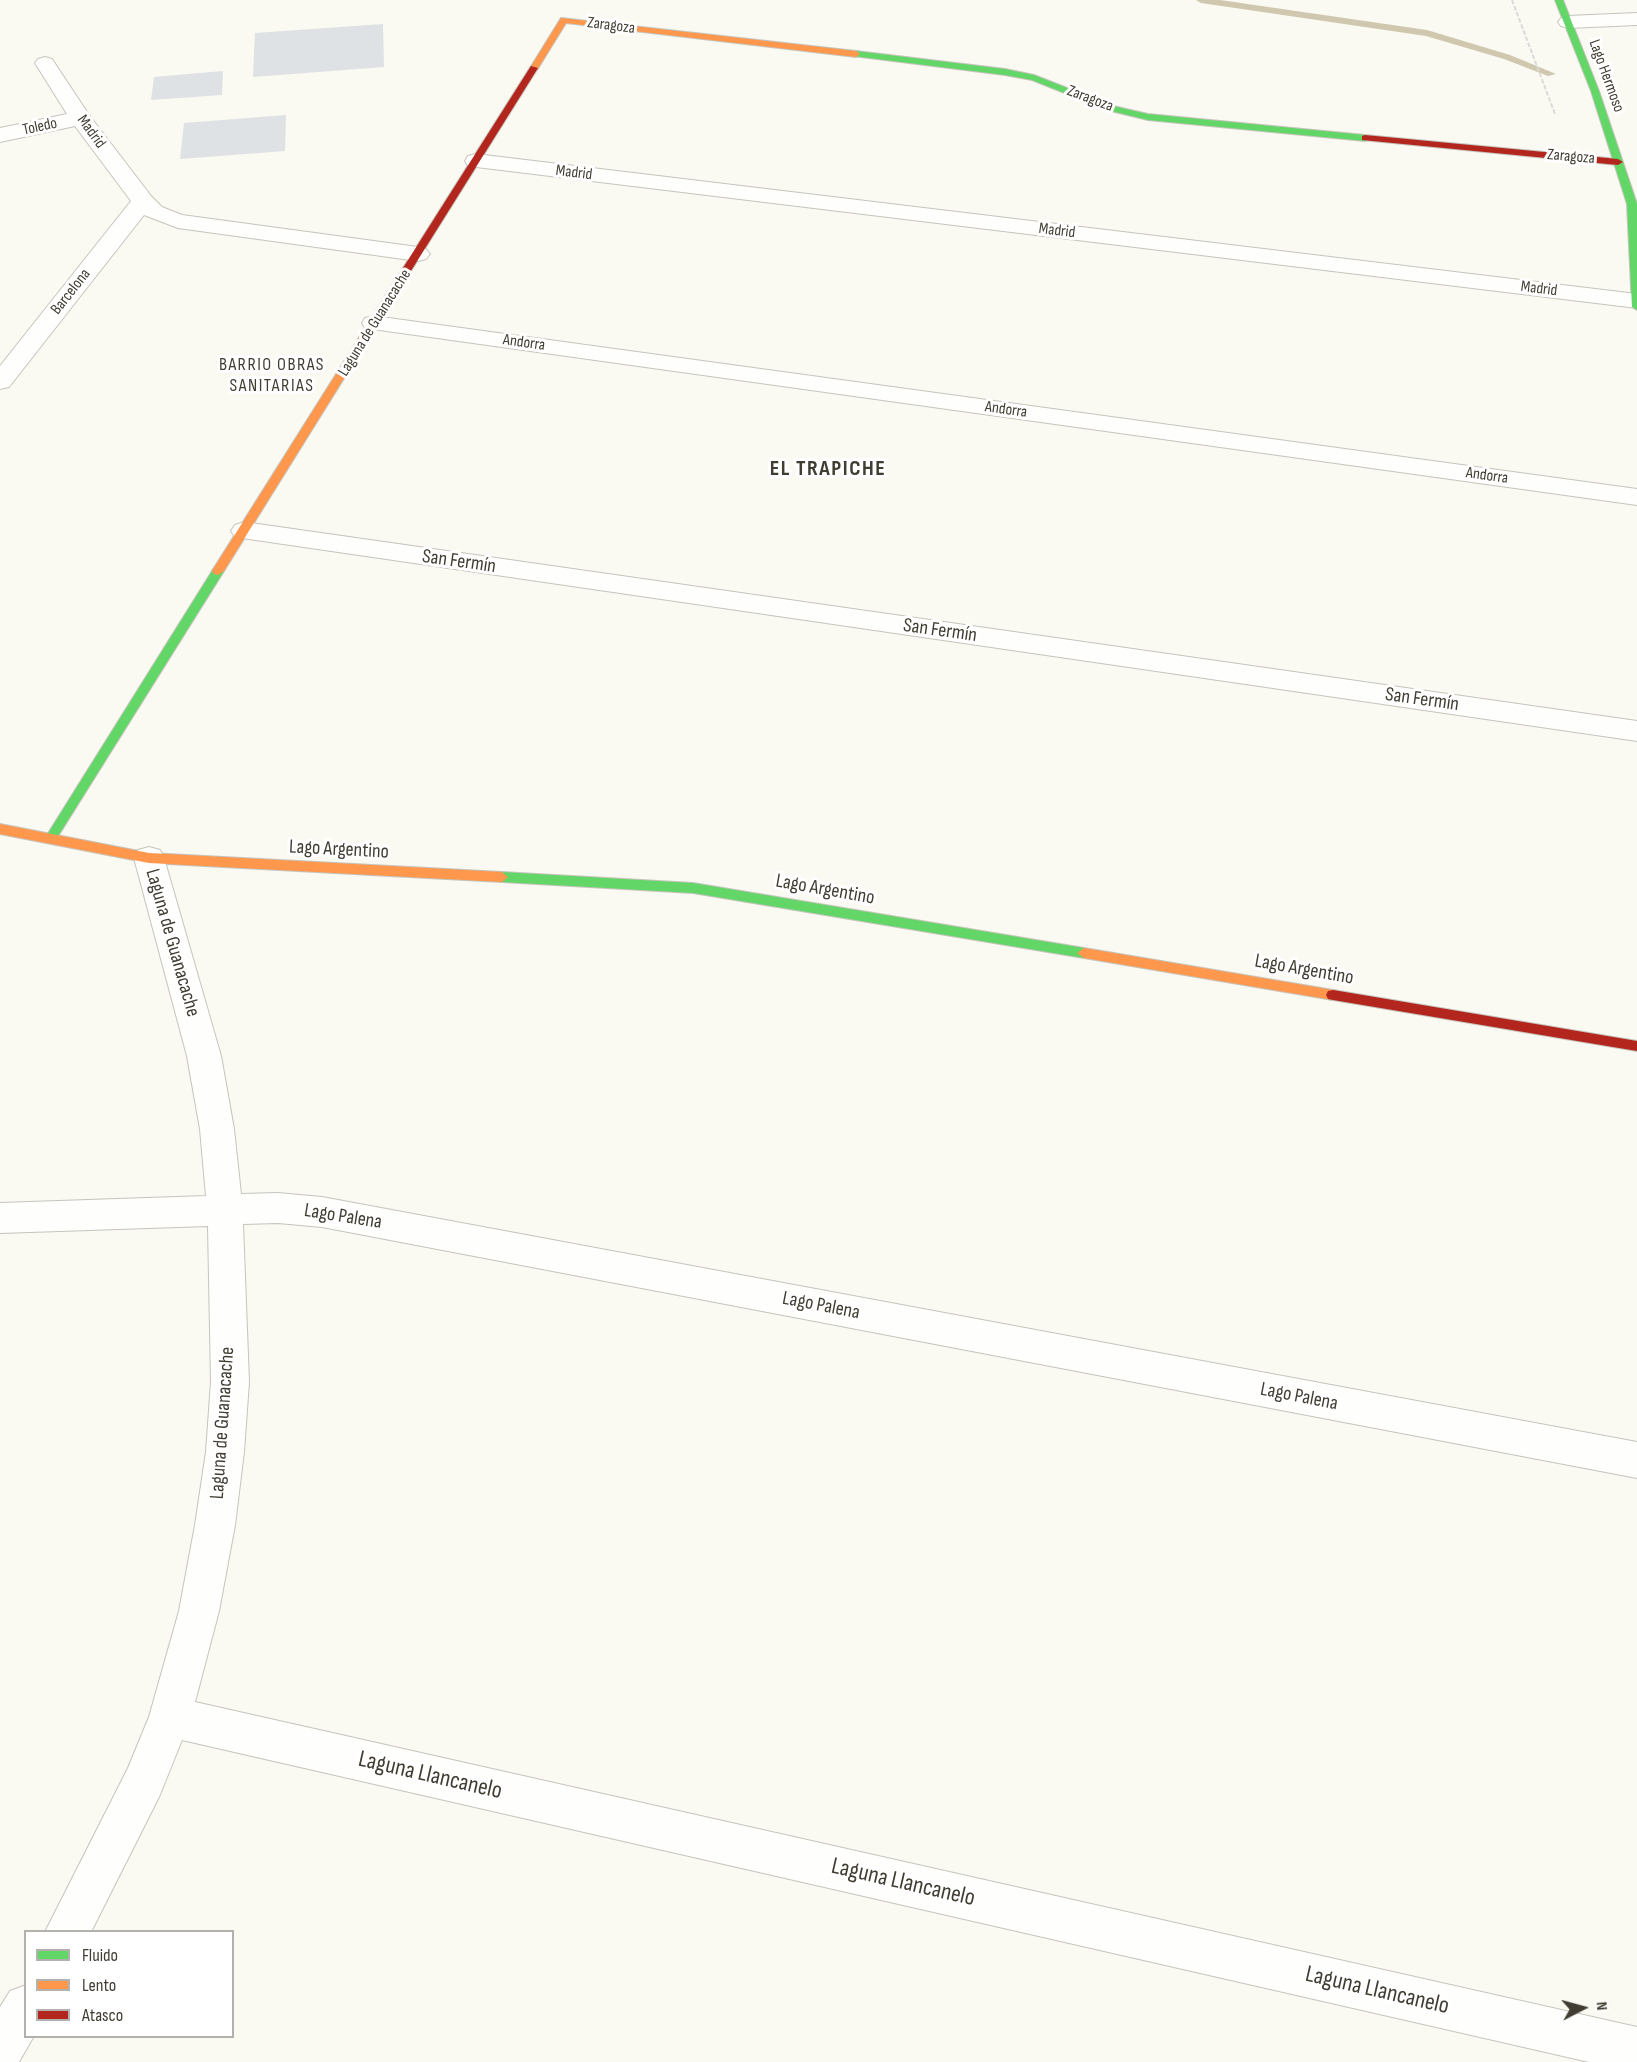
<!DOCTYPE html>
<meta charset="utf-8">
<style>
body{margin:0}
#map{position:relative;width:1637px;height:2062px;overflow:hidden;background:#faf9f2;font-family:"Sofia Sans Condensed",sans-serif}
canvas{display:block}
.legend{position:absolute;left:24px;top:1930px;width:210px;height:108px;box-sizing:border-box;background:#fff;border:2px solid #b3b1ad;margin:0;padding:8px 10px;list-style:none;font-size:18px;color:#413d32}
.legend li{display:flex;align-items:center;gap:12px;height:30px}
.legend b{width:30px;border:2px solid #b3b1ad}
.north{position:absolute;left:1553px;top:1978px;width:60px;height:60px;-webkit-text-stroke:4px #fff;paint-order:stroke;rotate:84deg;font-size:16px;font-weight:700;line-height:24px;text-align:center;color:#413d32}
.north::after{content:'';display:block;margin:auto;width:21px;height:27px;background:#413d32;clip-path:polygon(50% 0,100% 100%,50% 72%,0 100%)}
</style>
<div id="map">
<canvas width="1637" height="2062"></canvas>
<ul class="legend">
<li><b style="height:8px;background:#63d668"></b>Fluido</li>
<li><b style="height:8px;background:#ff974d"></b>Lento</li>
<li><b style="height:8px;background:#b3261e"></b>Atasco</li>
</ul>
<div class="north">N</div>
</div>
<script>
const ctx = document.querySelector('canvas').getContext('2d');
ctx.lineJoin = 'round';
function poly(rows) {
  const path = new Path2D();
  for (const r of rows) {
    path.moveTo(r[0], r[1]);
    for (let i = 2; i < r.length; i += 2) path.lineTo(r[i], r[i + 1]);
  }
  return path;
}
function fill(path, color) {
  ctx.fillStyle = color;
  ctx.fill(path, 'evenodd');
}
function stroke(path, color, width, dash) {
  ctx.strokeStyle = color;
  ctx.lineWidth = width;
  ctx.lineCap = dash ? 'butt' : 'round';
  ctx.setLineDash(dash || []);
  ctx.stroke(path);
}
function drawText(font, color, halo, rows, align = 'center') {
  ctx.font = font + ' "Sofia Sans Condensed",sans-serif';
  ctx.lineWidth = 6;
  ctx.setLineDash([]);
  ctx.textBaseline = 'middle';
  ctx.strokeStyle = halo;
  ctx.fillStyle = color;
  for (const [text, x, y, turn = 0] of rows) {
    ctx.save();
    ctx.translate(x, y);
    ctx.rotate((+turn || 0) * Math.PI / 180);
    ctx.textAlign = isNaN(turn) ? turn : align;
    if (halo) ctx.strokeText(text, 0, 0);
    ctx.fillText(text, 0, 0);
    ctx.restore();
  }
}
const stream = poly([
 [1196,0,1220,0,1427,30,1510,55,1556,74,1548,76,1504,59,1426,36,1201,3,1196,0]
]);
const building = poly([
 [383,24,384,67,253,77,255,33],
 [223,71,222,95,151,100,154,77],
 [286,115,285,151,180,159,184,123]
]);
const path = poly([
 [1512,0,1555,114]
]);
const street = poly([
 [1637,13,1637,25,1568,28,1561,26,1558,22,1561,18,1568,16,1637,13],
 [45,57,52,59,89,115,151,196,162,207,182,215,418,247,426,249,430,254,426,259,418,261,178,228,144,215,9,387,0,389,0,366,131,201,75,126,0,142,0,128,67,114,35,63,38,59,45,57],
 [476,154,1637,294,1637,308,468,166,465,161,468,156,476,154],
 [374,316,1637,489,1637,505,365,328,362,323,365,318,374,316],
 [244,522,1637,721,1637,741,235,537,231,531,235,525,244,522],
 [149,847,160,850,164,858,221,1056,234,1129,241,1194,278,1193,322,1197,1637,1442,1637,1478,322,1227,278,1223,243,1224,249,1382,244,1452,235,1525,219,1611,195,1702,1637,2027,1637,2062,1589,2062,182,1740,159,1797,91,1932,45,1932,128,1768,149,1717,179,1611,195,1525,206,1452,211,1382,208,1226,0,1233,0,1203,206,1196,200,1129,187,1056,134,858,138,850,149,847],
 [26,1985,26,2036,34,2036,19,2062,0,2062,0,2007,10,1991,26,1985]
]);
const fast = poly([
 [1555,0,1563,0,1599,91,1637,204,1637,310,1632,307,1627,204,1591,91,1555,0],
 [856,51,1005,69,1034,75,1113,106,1148,114,1365,135,1369,138,1365,141,1148,120,1107,110,1032,80,1005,75,853,56,852,54,856,51],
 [218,567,224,571,55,841,47,841,45,838,47,835,214,568,218,567],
 [502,872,693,883,1084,948,1091,953,1084,958,693,893,502,882,496,877,502,872]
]);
const slow = poly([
 [561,18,856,51,860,54,856,57,566,23,537,70,531,70,530,68,561,18],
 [394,287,399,290,224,571,218,575,214,574,212,571,389,290,394,287],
 [0,824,149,853,502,872,508,877,502,882,149,863,0,834,0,824],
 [1084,948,1333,990,1338,991,1340,995,1338,999,1333,1000,1084,958,1077,953,1084,948]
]);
const jam = poly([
 [531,66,538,68,399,290,391,292,389,290,531,66],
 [1365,135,1618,159,1623,162,1618,165,1362,140,1362,136,1365,135],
 [1333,990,1637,1041,1637,1051,1333,1000,1328,999,1326,995,1328,991,1333,990]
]);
const farStreetnames = [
 ["Zaragoza",611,26,7],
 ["Lago Hermoso",1606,76,70],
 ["Zaragoza",1090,99,21],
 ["Toledo",40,127,-12],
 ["Madrid",91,132,54],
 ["Zaragoza",1571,157,5],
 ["Madrid",574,173,7],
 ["Madrid",1057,231,7],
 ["Madrid",1539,289,7],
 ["Barcelona",71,292,-52],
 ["Laguna de Guanacache",375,323,-58],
 ["Andorra",524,343,8],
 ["Andorra",1006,410,8],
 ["Andorra",1487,476,8]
];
const farQuarternames = [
 ["BARRIO OBRAS",272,365],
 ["SANITARIAS",272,386]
];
const streetNames = [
 ["San Fermín",459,562,8],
 ["San Fermín",940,631,8],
 ["San Fermín",1422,700,8],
 ["Lago Argentino",339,850,3],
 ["Lago Argentino",825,890,10],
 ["Laguna de Guanacache",172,943,74],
 ["Lago Argentino",1304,970,10],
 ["Lago Palena",343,1217,9],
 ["Lago Palena",821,1306,11],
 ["Lago Palena",1299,1397,11],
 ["Laguna de Guanacache",223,1423,-86]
];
const farDistrictnames = [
 ["EL TRAPICHE",828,469]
];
const nearStreetnames = [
 ["Laguna Llancanelo",430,1776,13],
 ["Laguna Llancanelo",903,1883,13],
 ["Laguna Llancanelo",1377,1991,13]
];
fill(stream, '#d0c7af');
fill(building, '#dfe2e4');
stroke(street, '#c6c4bc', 2);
stroke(fast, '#c6c4bc', 2);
stroke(slow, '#c6c4bc', 2);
stroke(jam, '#c6c4bc', 2);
stroke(path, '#dbdad8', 2, [4.5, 2]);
fill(street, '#fefefd');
fill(fast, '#63d668');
fill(slow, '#ff974d');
fill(jam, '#b3261e');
drawText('16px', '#413d32', '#fff', farStreetnames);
ctx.letterSpacing = '1.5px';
drawText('18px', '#413d32', '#fff', farQuarternames);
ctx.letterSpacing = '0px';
drawText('20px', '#413d32', '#fff', streetNames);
ctx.letterSpacing = '1.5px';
drawText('bold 22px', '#413d32', '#fff', farDistrictnames);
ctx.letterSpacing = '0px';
drawText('24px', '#413d32', '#fff', nearStreetnames);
</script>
